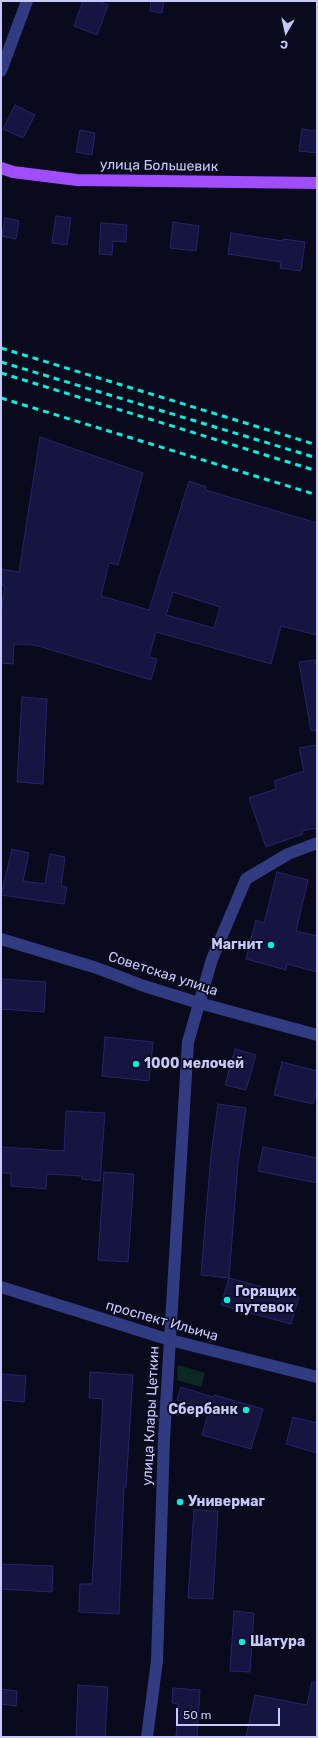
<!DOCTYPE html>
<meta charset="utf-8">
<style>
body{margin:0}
#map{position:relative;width:318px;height:1738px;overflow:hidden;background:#0a0a1d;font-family:Rubik,sans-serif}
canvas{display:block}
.frame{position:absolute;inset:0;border:2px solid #c6c9ff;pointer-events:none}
.north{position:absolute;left:266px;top:12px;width:40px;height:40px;-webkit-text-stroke:3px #0a0a1d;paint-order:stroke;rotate:189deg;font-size:11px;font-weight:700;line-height:16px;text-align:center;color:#c6c9ff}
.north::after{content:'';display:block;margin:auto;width:14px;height:18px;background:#c6c9ff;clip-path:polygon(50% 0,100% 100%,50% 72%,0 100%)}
.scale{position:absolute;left:176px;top:1708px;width:104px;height:18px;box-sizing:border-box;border:2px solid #c6c9ff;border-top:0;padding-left:5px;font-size:12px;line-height:14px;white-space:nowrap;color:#c6c9ff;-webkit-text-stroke:3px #0a0a1d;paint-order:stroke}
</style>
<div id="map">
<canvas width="318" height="1738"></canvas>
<div class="frame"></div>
<div class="north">С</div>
<div class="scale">50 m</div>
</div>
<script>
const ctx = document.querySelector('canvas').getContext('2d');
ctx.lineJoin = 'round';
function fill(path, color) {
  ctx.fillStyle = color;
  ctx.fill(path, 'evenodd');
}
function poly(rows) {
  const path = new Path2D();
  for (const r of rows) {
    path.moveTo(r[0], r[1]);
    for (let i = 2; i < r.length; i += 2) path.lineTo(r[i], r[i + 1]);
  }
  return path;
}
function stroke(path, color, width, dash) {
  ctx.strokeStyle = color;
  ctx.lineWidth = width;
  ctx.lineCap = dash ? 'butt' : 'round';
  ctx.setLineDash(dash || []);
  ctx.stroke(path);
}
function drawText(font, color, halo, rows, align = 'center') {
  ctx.font = font + ' Rubik,sans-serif';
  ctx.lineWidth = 3.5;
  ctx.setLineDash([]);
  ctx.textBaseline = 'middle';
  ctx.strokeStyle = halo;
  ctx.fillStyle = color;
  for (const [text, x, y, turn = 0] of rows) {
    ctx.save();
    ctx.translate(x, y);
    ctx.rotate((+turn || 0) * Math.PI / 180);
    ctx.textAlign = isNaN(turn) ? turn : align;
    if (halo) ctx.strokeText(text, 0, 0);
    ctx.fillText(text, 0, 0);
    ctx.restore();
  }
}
const green = poly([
 [178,1365,205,1373,201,1387,177,1380]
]);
const building = poly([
 [83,1,98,1,108,5,97,35,74,26,83,1],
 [151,1,164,1,162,13,150,11,151,1],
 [15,105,35,115,23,138,3,129,15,105],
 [302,129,317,131,317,153,299,151,302,129],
 [80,130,95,133,92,155,76,152,80,130],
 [56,216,71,218,67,245,52,243,56,216],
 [5,218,19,221,16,239,2,236,5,218],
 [173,222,199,226,196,251,170,248,173,222],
 [101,223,127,225,126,242,113,241,112,255,99,254,101,223],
 [231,233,283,241,283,239,305,242,301,271,280,268,281,262,228,254,231,233],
 [40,437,143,473,118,565,109,563,101,596,149,610,189,481,206,487,205,490,317,523,317,635,281,626,271,664,156,632,149,657,157,659,151,680,35,645,14,644,13,664,1,663,1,613,5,586,1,585,1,569,19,572,40,437],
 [173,592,220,607,214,628,166,615,173,592],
 [315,660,317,669,317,730,311,731,299,662,315,660],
 [22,697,47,699,43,784,17,782,22,697],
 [317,745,317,828,302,831,303,834,266,847,249,798,276,789,274,781,304,771,299,748,317,745],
 [12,849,29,853,23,881,45,884,50,854,65,857,61,886,67,887,64,904,1,895,12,849],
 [277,872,308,880,296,931,317,936,317,972,287,964,286,970,246,959,256,920,264,923,277,872],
 [1,979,46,982,44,1012,1,1009,1,979],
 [105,1037,153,1042,149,1081,102,1076,105,1037],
 [235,1049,256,1055,246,1090,225,1085,235,1049],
 [282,1062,317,1071,317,1088,313,1104,274,1095,282,1062],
 [218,1104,246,1108,238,1163,229,1278,201,1275,211,1155,218,1104],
 [66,1111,105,1113,100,1181,82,1179,82,1176,47,1174,46,1189,11,1186,11,1173,1,1173,1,1147,64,1151,66,1111],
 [263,1147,317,1158,317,1183,258,1171,263,1147],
 [104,1172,134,1174,128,1262,98,1260,104,1172],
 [229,1278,299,1297,291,1324,221,1305,229,1278],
 [90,1372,133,1375,126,1487,124,1487,119,1614,79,1612,80,1584,92,1584,103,1399,89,1398,90,1372],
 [1,1374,26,1376,24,1402,1,1400,1,1374],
 [181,1387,213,1397,214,1395,263,1409,251,1449,202,1435,209,1410,177,1400,181,1387],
 [293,1417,317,1423,317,1453,286,1444,293,1417],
 [194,1510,218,1511,213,1599,188,1598,194,1510],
 [1,1564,53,1566,52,1592,1,1589,1,1564],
 [234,1611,254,1613,250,1672,230,1671,234,1611],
 [312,1682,317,1683,317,1737,246,1737,255,1695,307,1705,312,1682],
 [78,1685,108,1687,105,1737,76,1737,78,1685],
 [173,1688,200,1690,197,1737,176,1737,178,1704,172,1703,173,1688],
 [1,1689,17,1691,16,1706,1,1704,1,1689]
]);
const minor = poly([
 [1,71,27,1],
 [1,939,97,968,144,986,199,1003,317,1035],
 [1,1287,170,1340,317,1377],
 [147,1737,157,1661,164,1438,188,1042,212,959,246,879,288,854,317,843]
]);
const major = poly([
 [1,168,13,172,77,180,317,183]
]);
const rail = poly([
 [1,348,317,445],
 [1,362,317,458],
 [1,373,317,471],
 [1,398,317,495]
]);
const markers = [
 [271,945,4,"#00f1e1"],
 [136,1064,4,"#00f1e1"],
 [227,1300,4,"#00f1e1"],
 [246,1410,4,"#00f1e1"],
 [180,1502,4,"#00f1e1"],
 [242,1642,4,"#00f1e1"]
];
const streetNames = [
 ["улица Большевик",159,166,1],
 ["Советская улица",163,974,18],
 ["проспект Ильича",162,1321,16],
 ["улица Клары Цеткин",151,1416,-87]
];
const poiNames = [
 ["Магнит",263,945,"right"],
 ["1000 мелочей",144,1064],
 ["Горящих",235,1292],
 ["путевок",235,1308],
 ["Сбербанк",238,1410,"right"],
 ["Универмаг",188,1502],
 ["Шатура",250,1642]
];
fill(green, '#0c2822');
fill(building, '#161440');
stroke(building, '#26246e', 1);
stroke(minor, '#303b81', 12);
stroke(major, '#9f4dff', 12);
stroke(rail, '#00f1e1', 3, [6, 5]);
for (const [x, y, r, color] of markers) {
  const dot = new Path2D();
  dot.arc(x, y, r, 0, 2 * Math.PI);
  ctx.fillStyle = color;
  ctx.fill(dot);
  stroke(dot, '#0a0a1d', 1.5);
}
drawText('14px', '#c6c9ff', '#0a0a1d', streetNames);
drawText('bold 14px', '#c6c9ff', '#0a0a1d', poiNames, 'left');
</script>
